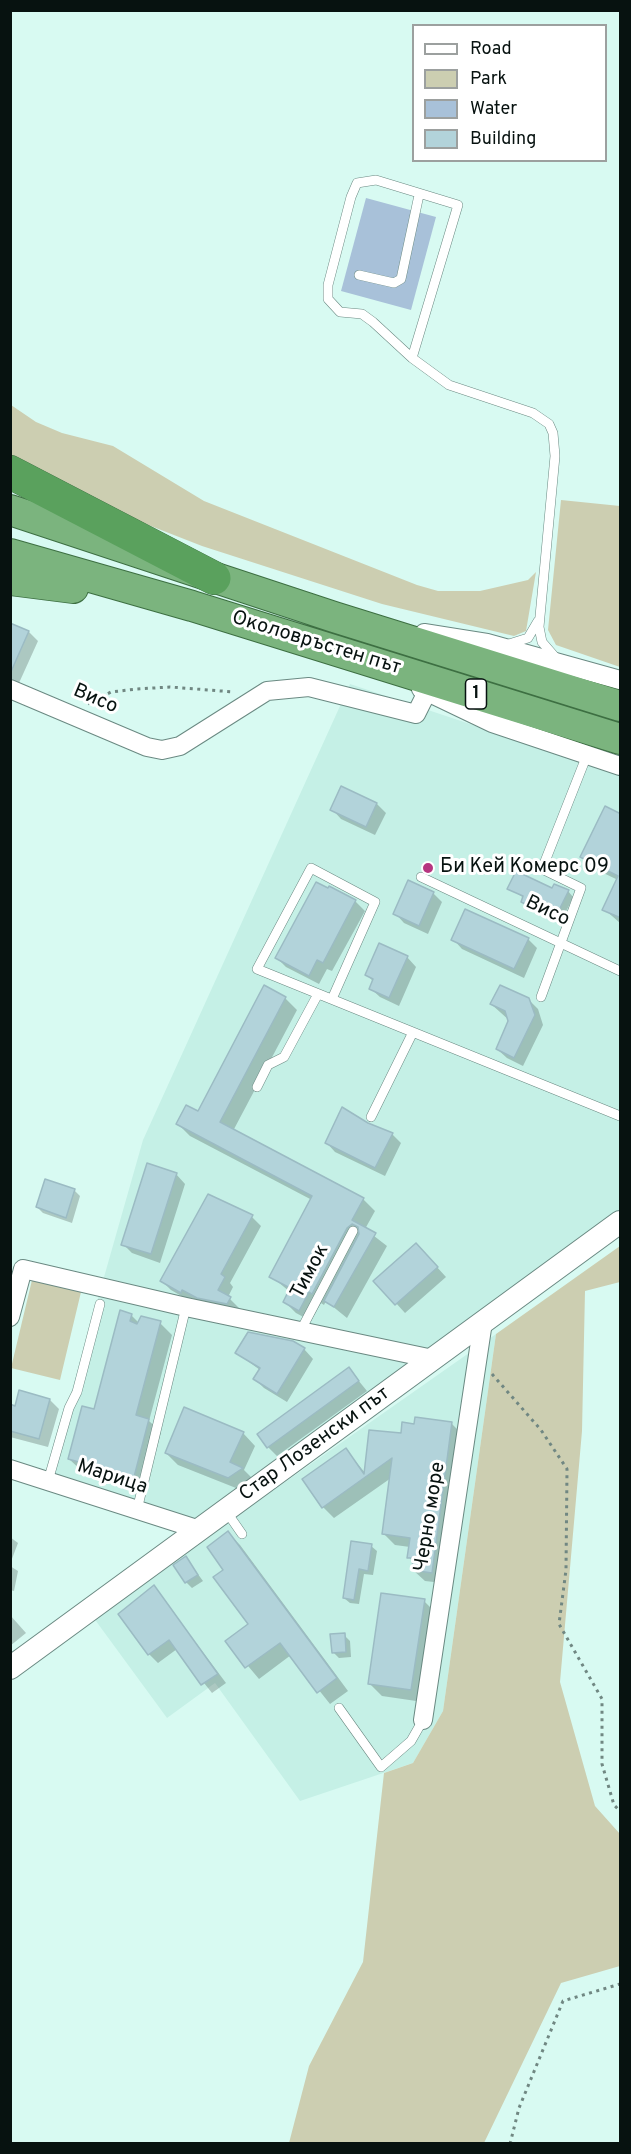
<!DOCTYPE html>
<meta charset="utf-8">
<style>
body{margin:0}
#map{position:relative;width:631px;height:2154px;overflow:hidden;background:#d8faf2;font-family:Overpass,sans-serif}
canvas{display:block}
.frame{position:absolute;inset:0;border:12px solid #071210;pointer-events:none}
.legend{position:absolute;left:412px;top:24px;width:195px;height:138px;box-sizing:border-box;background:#fff;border:2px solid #9ca09f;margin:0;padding:8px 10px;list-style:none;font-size:18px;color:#071210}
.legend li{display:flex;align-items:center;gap:12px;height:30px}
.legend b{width:30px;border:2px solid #9ca09f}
</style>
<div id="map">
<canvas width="631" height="2154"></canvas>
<div class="frame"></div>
<ul class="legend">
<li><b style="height:8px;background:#fff"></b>Road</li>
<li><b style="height:16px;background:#ccceb1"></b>Park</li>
<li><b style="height:16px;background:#a8c1d9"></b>Water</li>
<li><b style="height:16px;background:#b2d3da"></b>Building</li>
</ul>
</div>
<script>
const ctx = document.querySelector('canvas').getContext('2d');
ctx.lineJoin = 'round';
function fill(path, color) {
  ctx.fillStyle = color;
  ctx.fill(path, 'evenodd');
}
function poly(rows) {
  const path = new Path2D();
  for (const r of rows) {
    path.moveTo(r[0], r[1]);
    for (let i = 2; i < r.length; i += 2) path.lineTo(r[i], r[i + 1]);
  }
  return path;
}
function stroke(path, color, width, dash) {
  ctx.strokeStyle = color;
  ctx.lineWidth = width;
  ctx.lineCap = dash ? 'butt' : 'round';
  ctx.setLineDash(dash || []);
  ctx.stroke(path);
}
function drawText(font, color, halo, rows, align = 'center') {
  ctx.font = font + ' Overpass,sans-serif';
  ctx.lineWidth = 6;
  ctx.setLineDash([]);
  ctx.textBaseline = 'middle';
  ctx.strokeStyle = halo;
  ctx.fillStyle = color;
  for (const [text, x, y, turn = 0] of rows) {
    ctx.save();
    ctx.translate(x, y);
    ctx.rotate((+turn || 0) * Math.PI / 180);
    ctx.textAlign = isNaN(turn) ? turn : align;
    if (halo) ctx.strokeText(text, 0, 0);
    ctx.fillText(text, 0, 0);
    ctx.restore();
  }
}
const built = poly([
 [350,684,620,774,620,1209,188,1526,46,1481,143,1140],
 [496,1334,443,1711,413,1763,300,1801,215,1683,167,1718,93,1617]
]);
const green = poly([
 [11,405,36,422,62,433,113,446,204,501,417,585,438,591,480,591,528,580,536,572,526,631,514,636,382,604,202,546,110,510,11,461],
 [561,500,620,506,620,667,556,645,548,630],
 [620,1246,620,1282,585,1291,582,1431,560,1682,595,1806,620,1834,620,1966,561,1983,484,2143,289,2143,309,2066,363,1962,384,1773,413,1763,443,1711,496,1334],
 [32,1280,81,1292,60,1380,11,1368]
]);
const water = poly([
 [366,198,436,217,411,310,341,291]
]);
const shadow = poly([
 [10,625,29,632,38,641,19,683,10,679],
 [342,788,377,804,386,813,375,835,341,819,332,809],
 [620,815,620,923,604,909,618,880,593,868,582,857],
 [330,888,356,902,365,911,332,971,327,969,319,984,286,967,277,958],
 [509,888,568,891,573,897,561,922,528,907,523,901,524,898],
 [433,893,442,902,428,934,404,923,395,913],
 [453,939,528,939,537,948,524,978,462,949],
 [407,957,416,967,399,1006,380,997,370,988,373,981,367,975],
 [285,998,297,1010,233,1131,363,1199,375,1211,365,1229,387,1246,347,1318,326,1301,324,1305,321,1303,311,1321,296,1313,285,1302,290,1292,271,1276,312,1200,190,1136,178,1124,198,1113],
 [528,999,538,1009,543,1025,523,1066,507,1058,497,1049,510,1021,491,1004],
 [392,1134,401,1143,385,1176,335,1152,326,1142],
 [176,1174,185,1184,160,1263,132,1253,123,1244],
 [74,1190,80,1196,72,1223,43,1213,37,1207],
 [252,1217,261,1226,230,1283,233,1287,228,1297,239,1308,236,1313,207,1306,192,1298,190,1301,171,1290,162,1281],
 [425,1254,446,1277,405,1313,376,1281],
 [131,1315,139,1323,160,1323,172,1335,149,1421,161,1432,146,1488,82,1471,69,1459,95,1411],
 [304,1349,313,1359,287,1402,264,1388,255,1379,260,1370,237,1353],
 [349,1369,367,1391,277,1456,268,1447],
 [50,1400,59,1409,48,1447,10,1437,10,1406,16,1407],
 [452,1424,463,1435,443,1583,425,1581,413,1570,414,1563,409,1557,410,1547,395,1545,384,1534,391,1478,334,1518,323,1507,346,1450,366,1474,402,1434,415,1426],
 [243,1433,255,1446,244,1470,254,1480,241,1490,178,1465,166,1453],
 [228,1533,240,1545,348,1691,330,1704,291,1655,259,1679,227,1641,250,1624,225,1570],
 [10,1537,18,1543,10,1564],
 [352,1543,371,1546,377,1551,373,1575,364,1574,359,1604,350,1603,344,1598],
 [186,1558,203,1581,192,1588,186,1582],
 [10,1566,18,1571,14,1591,10,1590],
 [154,1587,226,1683,212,1693,177,1649,158,1663,149,1654],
 [424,1601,436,1613,423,1702,382,1696,369,1683],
 [10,1615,26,1633,10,1646],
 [344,1635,350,1641,351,1657,339,1658,333,1652]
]);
const building = poly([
 [10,623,29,631,10,674,10,623],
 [341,786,377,803,366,827,330,810,341,786],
 [605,806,621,814,621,918,602,910,618,876,580,857,605,806],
 [516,871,552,888,554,884,569,890,555,918,521,902,523,896,507,889,516,871],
 [408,880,434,892,419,926,393,914,408,880],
 [316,882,328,888,329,886,356,900,323,963,317,960,309,976,275,958,316,882],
 [465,909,529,938,514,969,451,940,465,909],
 [379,943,408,956,389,998,369,989,373,979,365,975,379,943],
 [264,985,286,997,220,1122,364,1198,352,1220,376,1233,334,1307,324,1301,359,1234,358,1227,352,1224,347,1228,312,1294,309,1292,299,1311,283,1302,290,1288,269,1277,312,1196,176,1124,186,1105,198,1111,264,985],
 [500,985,529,998,535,1015,514,1058,496,1049,508,1021,505,1011,490,1004,500,985],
 [342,1107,368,1123,393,1133,375,1168,325,1143,342,1107],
 [147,1163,177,1173,151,1254,121,1245,147,1163],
 [45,1179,75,1189,66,1218,36,1207,45,1179],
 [208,1194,253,1215,221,1274,225,1277,218,1290,231,1297,227,1304,197,1298,182,1290,181,1293,160,1281,208,1194],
 [416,1243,438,1267,395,1305,373,1281,416,1243],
 [120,1310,132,1314,130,1321,137,1324,141,1316,161,1321,136,1415,149,1419,134,1477,68,1459,82,1406,94,1409,120,1310],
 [248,1332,293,1341,305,1348,277,1394,253,1379,260,1368,235,1353,248,1332],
 [349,1367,359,1381,267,1448,257,1434,349,1367],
 [19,1390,50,1399,39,1439,10,1431,10,1404,15,1406,19,1390],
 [184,1407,244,1432,230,1462,243,1468,228,1478,165,1453,184,1407],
 [415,1417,452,1422,432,1573,412,1570,413,1558,407,1558,410,1538,382,1534,392,1458,322,1508,302,1479,346,1448,364,1474,369,1430,401,1433,402,1422,414,1424,415,1417],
 [228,1531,337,1678,317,1693,280,1643,245,1668,225,1641,248,1624,213,1577,223,1570,207,1547,228,1531],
 [351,1541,372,1544,368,1571,359,1569,354,1600,343,1598,351,1541],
 [186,1556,198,1575,185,1583,173,1565,186,1556],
 [154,1585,218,1674,201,1685,169,1640,148,1655,118,1614,154,1585],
 [381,1593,425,1599,411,1690,368,1684,381,1593],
 [345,1633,346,1652,332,1653,330,1634,345,1633]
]);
const path = poly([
 [88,704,111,692,137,689,170,687,234,692],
 [492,1374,541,1430,567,1469,566,1570,559,1624,602,1699,602,1764,614,1805,620,1811],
 [510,2144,519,2108,563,2001,620,1984]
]);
const service = poly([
 [359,275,394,283,401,279,419,195],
 [412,358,458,205,376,180,357,183,351,197,328,285,328,299,340,312,362,314,373,322,412,358,449,385,533,413,549,424,553,433,555,456,539,627,542,642,555,657],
 [509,644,528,638,538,621],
 [421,877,620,971],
 [541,997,581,888,542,869,587,755],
 [332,999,375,902,311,868,257,969,620,1116],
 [257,1087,268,1065,284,1057,318,994],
 [371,1117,413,1032],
 [301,1330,353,1231],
 [48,1481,69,1408,77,1392,100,1304],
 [137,1510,186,1307],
 [226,1511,242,1534],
 [339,1708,381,1767,411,1741,423,1720]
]);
const minor = poly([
 [424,633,487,643,620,680],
 [10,689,147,747,162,750,180,746,267,691,309,687,416,714,427,692],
 [421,689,492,723,620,766],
 [10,1317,23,1269,186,1307,433,1359],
 [10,1469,200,1530],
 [423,1720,483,1322]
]);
const tertiary = poly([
 [10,1668,620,1222]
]);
const trunk = poly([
 [10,510,334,617,620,706],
 [10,554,192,606,620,739],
 [10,580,73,588]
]);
const motorway = poly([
 [10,472,214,578]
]);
const markers = [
 [428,868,6,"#b63580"]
];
const shields = [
 [476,694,21]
];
const shieldNames = [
 ["1",476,694]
];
const streetNames = [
 ["Околовръстен път",316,644,17],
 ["Висо",95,700,23],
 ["Висо",547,912,25],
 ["Тимок",311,1272,-62],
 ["Стар Лозенски път",315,1445,-36],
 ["Марица",112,1478,18],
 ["Черно море",431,1517,-81]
];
const poiNames = [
 ["Би Кей Комерс 09",440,868]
];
fill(built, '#c5f0e6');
fill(green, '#ccceb1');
fill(water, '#a8c1d9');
fill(shadow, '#0003');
fill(building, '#b2d3da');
stroke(building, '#9bbbc3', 1.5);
stroke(service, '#6a8982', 10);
stroke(minor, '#6a8982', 20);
stroke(tertiary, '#6a8982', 24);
stroke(trunk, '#3d6f42', 32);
stroke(motorway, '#3d6f42', 34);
stroke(path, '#708782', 3, [3, 4.5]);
stroke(service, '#fff', 9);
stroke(minor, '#fff', 18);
stroke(tertiary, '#fff', 22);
stroke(trunk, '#7bb47e', 30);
stroke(motorway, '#5aa15d', 33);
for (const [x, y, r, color] of markers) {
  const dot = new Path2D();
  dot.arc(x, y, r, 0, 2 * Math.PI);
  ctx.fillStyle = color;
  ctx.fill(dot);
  stroke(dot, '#fff', 2);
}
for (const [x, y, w] of shields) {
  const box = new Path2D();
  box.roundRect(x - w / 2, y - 15, w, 30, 4.5);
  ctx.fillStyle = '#fff';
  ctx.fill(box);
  stroke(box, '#071210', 1.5);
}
drawText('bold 18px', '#071210', null, shieldNames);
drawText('20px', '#071210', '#fff', streetNames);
drawText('20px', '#071210', '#fff', poiNames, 'left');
</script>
